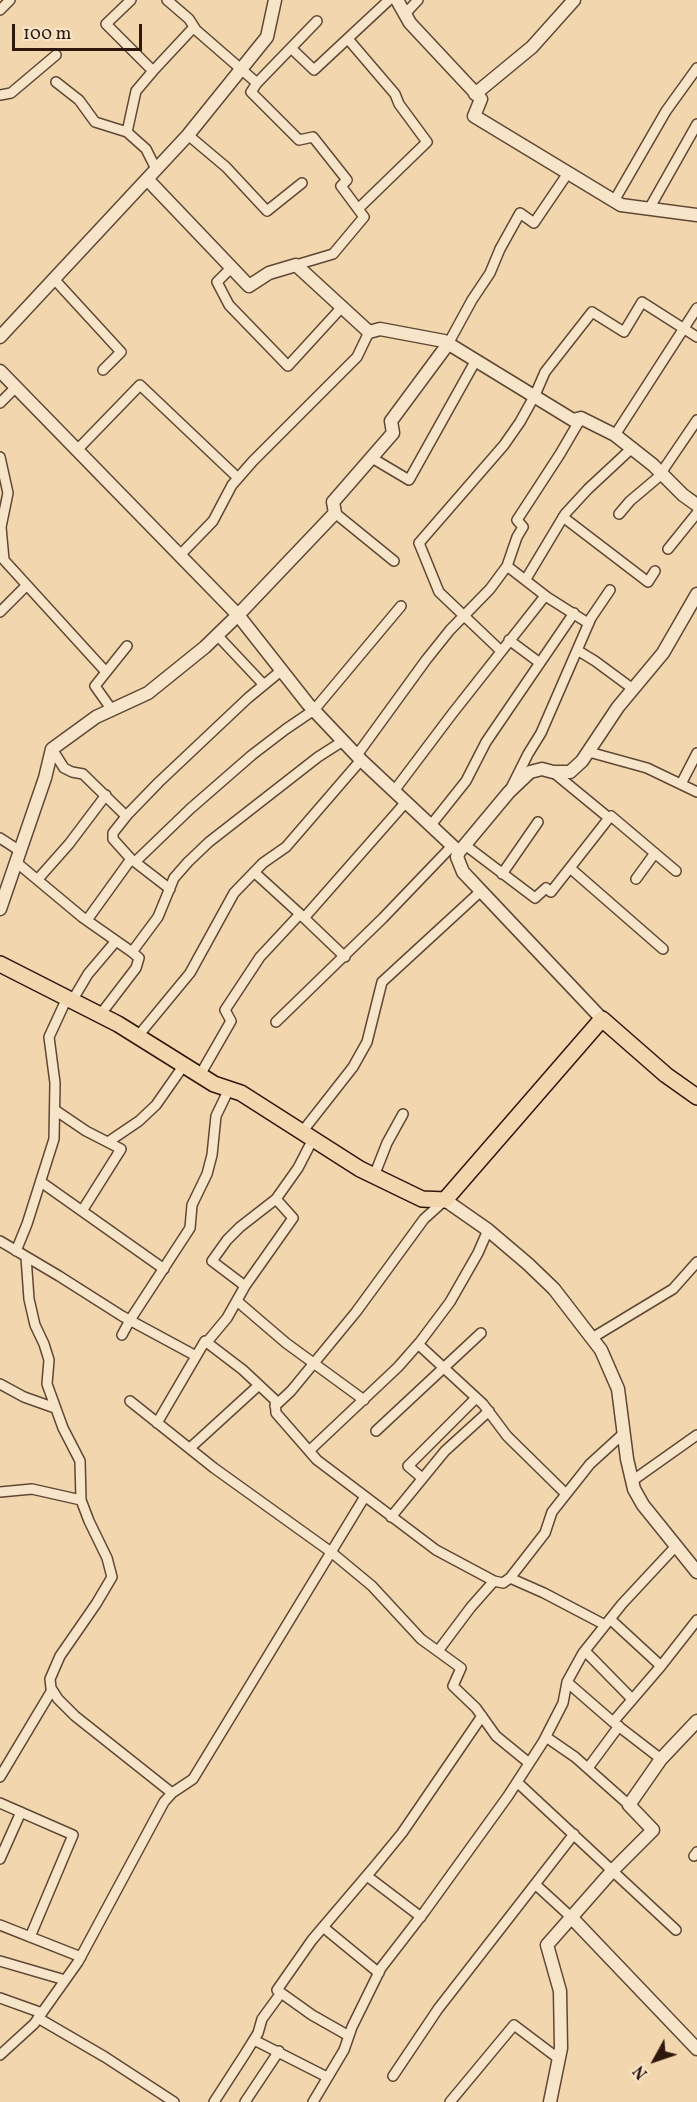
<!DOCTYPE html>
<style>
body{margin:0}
#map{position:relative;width:697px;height:2102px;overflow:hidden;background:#f2d7ae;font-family:Vollkorn,serif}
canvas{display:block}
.north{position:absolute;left:625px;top:2030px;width:60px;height:60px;-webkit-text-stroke:4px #f7e5ca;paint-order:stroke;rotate:230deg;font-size:16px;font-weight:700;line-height:24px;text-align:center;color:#2e170c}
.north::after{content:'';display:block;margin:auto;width:21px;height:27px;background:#2e170c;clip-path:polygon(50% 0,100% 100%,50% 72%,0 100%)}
.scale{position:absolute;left:12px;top:24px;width:130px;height:27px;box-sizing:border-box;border:3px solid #2e170c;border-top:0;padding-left:8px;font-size:18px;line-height:21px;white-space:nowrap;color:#2e170c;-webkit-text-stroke:4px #f7e5ca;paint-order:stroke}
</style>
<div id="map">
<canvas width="697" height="2102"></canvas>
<div class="north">N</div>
<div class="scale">100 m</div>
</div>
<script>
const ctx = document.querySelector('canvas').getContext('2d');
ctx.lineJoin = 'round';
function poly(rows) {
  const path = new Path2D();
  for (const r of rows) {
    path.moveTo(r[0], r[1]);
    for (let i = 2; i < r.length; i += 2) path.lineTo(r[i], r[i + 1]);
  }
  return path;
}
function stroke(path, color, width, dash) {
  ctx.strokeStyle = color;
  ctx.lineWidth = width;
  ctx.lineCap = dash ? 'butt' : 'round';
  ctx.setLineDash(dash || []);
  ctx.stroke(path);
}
const minor = poly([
 [167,0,189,19,196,30,257,83,251,92,299,140,313,137,347,180,341,186,364,217,333,254,296,265],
 [0,10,10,0],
 [405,14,418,0],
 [348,39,395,94,399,104,427,142,358,209],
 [291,48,314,70,389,0],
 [153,71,194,27],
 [56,82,79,100,95,122,127,132,146,149,156,169],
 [257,83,317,21],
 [0,95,11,93,56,55],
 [127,132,136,91,153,71,106,24,131,0],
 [188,135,226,167,267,211,302,183],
 [614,201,666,111,697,68],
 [649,209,697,124],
 [231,268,217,282,229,305,288,366,342,307],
 [54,279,121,352,103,370],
 [448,344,472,300,490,273,500,249,520,213,534,223,568,173],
 [0,403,16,387],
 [615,435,697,308],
 [78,449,140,385,238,478],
 [0,457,8,493,1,527,4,560,106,672],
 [372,458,409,480,476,360],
 [661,473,697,420],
 [335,513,394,561],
 [619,514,630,501,662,474],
 [563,517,648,582,655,571],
 [668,549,697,513],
 [181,554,213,521,232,485,253,461,357,357,369,332],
 [507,566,547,597,588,623],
 [526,579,565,514,588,489,632,448],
 [0,612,26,586],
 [217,635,264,685],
 [509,640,540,663],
 [577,650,595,661,633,689],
 [501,651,439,592,419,543,504,445,520,422,535,395,545,372,592,312,624,332,642,302,697,337],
 [112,710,95,686,127,646],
 [52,749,64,768,72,772,83,774,126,816],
 [589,752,647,768,697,792],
 [357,755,426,660,450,630,490,589,507,566,517,537,523,527,517,520,560,454,581,418],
 [681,784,697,753],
 [512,786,528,754,541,733,591,618,610,590],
 [394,791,452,714,545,596],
 [609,818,611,816,676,871],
 [431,825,466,781,486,742,574,613],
 [0,838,20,851],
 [465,845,535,898,546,888,551,892,609,818,553,772],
 [131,859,135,862,190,809,252,755,286,729,314,710,401,606],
 [16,862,82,917,132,952],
 [135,862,170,889],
 [570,868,663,949],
 [254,872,300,914],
 [502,874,538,822],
 [38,879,69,844,106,795],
 [636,879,655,853],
 [304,918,406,802],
 [87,920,131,859,113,839,113,833,128,814,159,782,248,698,282,670],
 [72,1001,88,974,116,941],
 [100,1015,136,968,139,958,132,952,158,917,174,878,188,862,209,842,318,757,343,741],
 [276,1022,383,918,452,846],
 [138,1036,190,973,234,893,263,863,286,847,361,760],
 [200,1075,231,1021,225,1010,260,957,300,914,345,957],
 [55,1110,86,1131,121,1149,82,1211],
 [302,1132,353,1067,367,1042,382,982,481,891],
 [108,1142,139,1121,156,1105,184,1065],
 [374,1176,387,1143,403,1114],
 [41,1182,164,1269],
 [0,1241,59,1276,122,1316,196,1356],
 [16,1251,27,1224,54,1139,55,1083,49,1037,67,998],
 [26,1257,29,1299,35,1325,44,1344,49,1360,47,1384,63,1428,80,1461,81,1500,89,1521,107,1558,112,1577,96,1604,60,1656,50,1679,51,1688,58,1699,75,1716,172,1793],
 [245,1286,212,1261,227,1240,240,1227,276,1199,298,1168,313,1139],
 [237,1301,286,1343,364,1400],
 [122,1335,130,1320,190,1228,192,1205,207,1174,212,1155,216,1116,229,1089],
 [592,1338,673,1289,697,1262],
 [207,1342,227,1318,245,1286,293,1218,276,1199],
 [418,1344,483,1404,507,1436,566,1494],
 [0,1384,24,1397,55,1408],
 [130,1401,214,1468,331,1552,372,1586,421,1639,461,1668,453,1686,476,1708,496,1736,529,1763],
 [275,1406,291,1391,356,1312,424,1219,445,1200],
 [157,1423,205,1341,243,1370,275,1400,276,1413,317,1460,436,1550,494,1581],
 [376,1431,481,1333],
 [190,1448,259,1385],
 [309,1451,398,1367,420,1342,450,1302,478,1253,488,1230],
 [422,1478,408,1466,476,1398],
 [632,1481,697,1435],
 [0,1492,32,1489,81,1500],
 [391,1517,445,1451,489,1411],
 [510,1578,544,1593,605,1625],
 [610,1619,661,1666],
 [438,1651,471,1607,494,1581,503,1583,510,1578,545,1533,552,1512,590,1464,624,1433],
 [585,1651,632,1699],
 [567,1682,613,1722,661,1666,697,1620],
 [613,1722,661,1759],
 [546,1737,575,1757,629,1805],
 [588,1768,619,1726],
 [0,1777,52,1690],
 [517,1782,676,1930],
 [0,1803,73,1835,30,1937],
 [694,1856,697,1852],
 [0,1859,21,1812],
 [367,1876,421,1917],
 [535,1884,571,1917],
 [0,1925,81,1957],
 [323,1927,379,1973],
 [0,1961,65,1980],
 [0,1998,42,2013],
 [38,2018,105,2057,174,2102],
 [349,2036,312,2015,277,1990,312,1940,375,1866,402,1833,482,1716],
 [254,2040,327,2077],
 [0,2055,34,2024,78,1962,164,1802,172,1793,193,1779,364,1498],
 [393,2076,438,2009,574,1834],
 [214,2102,245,2054,258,2033,262,2019,281,1993],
 [245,2102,279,2051],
 [313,2102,344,2050,352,2027,381,1968,425,1911,508,1796,543,1742,563,1703,567,1682,583,1653,622,1604,676,1546],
 [450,2102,514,2025,559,2059]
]);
const tertiary = poly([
 [397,0,410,23,481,99,474,116,621,205,697,215],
 [475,94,532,47,574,0],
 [147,179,249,286,269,273,296,265,369,332,380,329,444,341,573,420,581,418,615,435,653,465,683,495,697,505],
 [0,337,188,135,267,37,275,0],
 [0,371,238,615,308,704,361,760,459,852],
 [0,909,45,778,52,749,96,717,148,693,205,647,238,615,335,513,333,502,393,433,391,421,448,344],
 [602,1019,481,891,463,872,457,857,459,852,509,792,530,772,542,769,553,772,570,772,582,761,618,707,663,653,697,594],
 [445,1200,488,1230,528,1264,554,1289,601,1350,618,1389,627,1459,634,1489,643,1505,697,1572],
 [571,1917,697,2049],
 [550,2102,561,2048,560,1991,547,1945,613,1870,653,1830,629,1805,661,1759,697,1721]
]);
const trunk = poly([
 [0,964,118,1024,214,1084,241,1093,360,1169,422,1199,445,1200,602,1019,666,1075,697,1097]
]);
stroke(minor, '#5f4734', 12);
stroke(tertiary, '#5f4734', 15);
stroke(trunk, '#2e170c', 18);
stroke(minor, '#f7e5ca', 9);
stroke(tertiary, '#f7e5ca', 12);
stroke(trunk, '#f2d7ae', 15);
</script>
